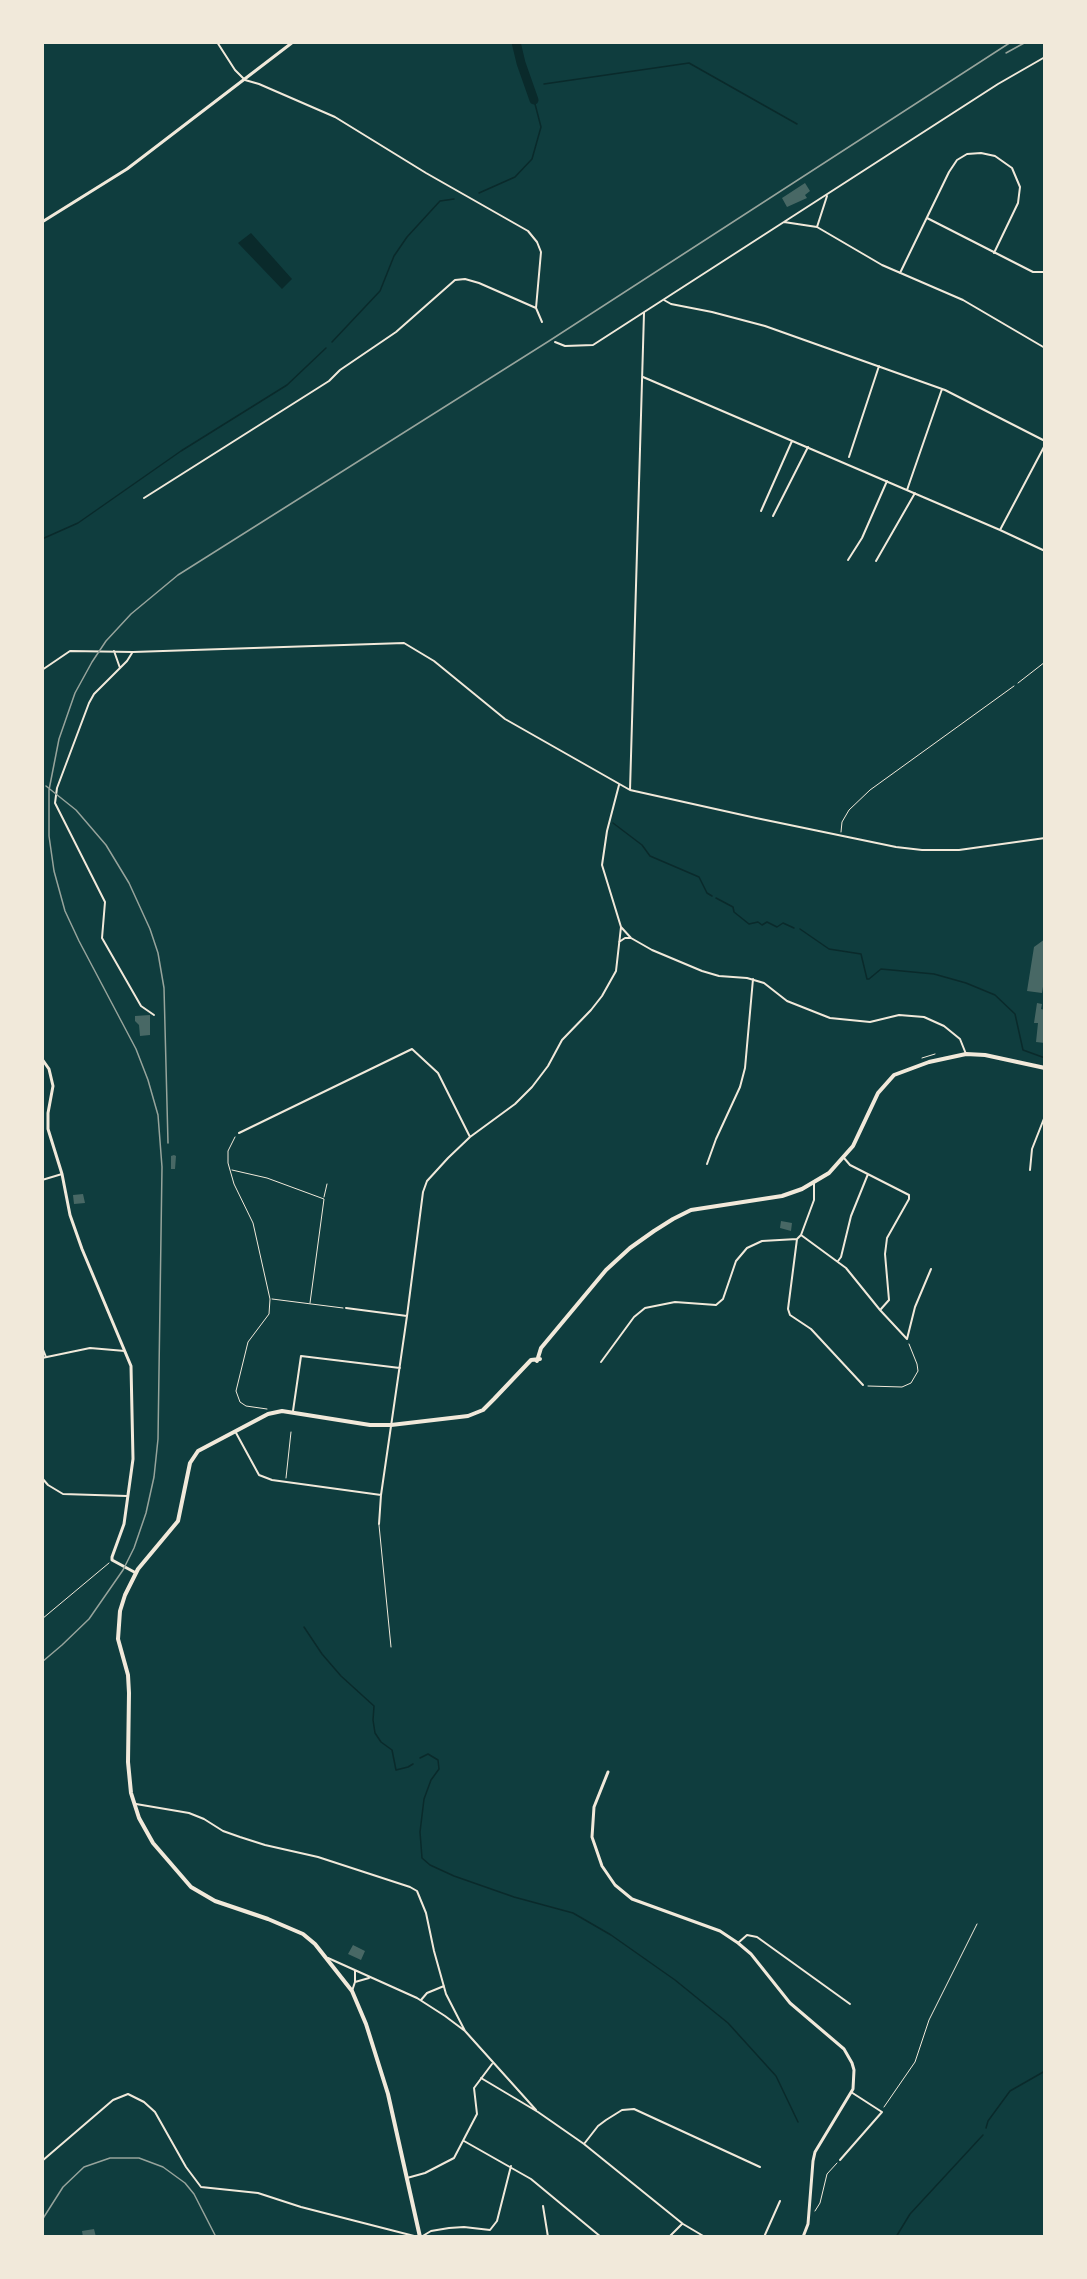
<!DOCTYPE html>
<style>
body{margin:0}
#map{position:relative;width:1087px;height:2279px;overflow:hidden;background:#0f3d3e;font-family:"Alegreya Sans",sans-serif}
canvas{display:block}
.frame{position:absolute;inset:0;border:44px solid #f1e9da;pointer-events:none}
</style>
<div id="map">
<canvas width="1087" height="2279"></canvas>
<div class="frame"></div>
</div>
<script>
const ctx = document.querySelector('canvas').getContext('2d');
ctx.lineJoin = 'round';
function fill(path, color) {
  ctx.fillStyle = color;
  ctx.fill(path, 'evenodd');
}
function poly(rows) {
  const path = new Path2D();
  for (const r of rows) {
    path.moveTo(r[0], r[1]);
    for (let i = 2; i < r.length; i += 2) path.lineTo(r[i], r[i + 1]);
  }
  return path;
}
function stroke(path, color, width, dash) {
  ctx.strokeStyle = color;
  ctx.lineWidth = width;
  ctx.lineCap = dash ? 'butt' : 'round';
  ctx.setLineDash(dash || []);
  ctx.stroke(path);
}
const water = poly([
 [251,233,292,279,282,289,238,243]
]);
const stream = poly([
 [544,84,689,63,797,124],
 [479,193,515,177,532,159,541,127,534,100],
 [332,342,380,291,394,256,407,237,440,201,454,199],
 [42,539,78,523,181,451,287,385,326,348],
 [613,823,642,845,650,856,699,877,707,893,712,896],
 [716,898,733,907,734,912,749,924,758,922,762,925,767,922,777,927,783,923,794,928],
 [800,929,829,949,861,954,867,979,869,979,881,969,934,974,966,983,995,995,1015,1014,1023,1050,1045,1058],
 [304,1627,322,1654,341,1676,374,1706,373,1720,375,1733,381,1742,392,1750,396,1770,408,1767,413,1764],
 [420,1758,428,1754,438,1760,439,1769,431,1780,424,1799,420,1832,422,1858,430,1865,454,1876,514,1897,573,1913,611,1935,675,1980,728,2023,776,2076,798,2122],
 [986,2128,988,2121,1010,2091,1045,2071],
 [896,2237,910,2214,983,2135]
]);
const river = poly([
 [516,42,521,63,534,100]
]);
const building = poly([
 [805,183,810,191,805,195,807,198,787,207,782,198],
 [1045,939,1045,974,1042,993,1027,991,1034,947],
 [1037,1003,1042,1004,1041,1009,1045,1010,1045,1043,1036,1042,1038,1023,1034,1023],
 [150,1015,150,1035,140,1036,139,1025,135,1021,135,1016],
 [174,1155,176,1156,175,1169,171,1169,171,1156],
 [83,1194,85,1203,74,1204,73,1195],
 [781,1221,792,1223,791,1231,780,1228],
 [353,1945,365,1951,361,1960,348,1954],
 [94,2229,96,2237,83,2237,82,2231]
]);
const path = poly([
 [841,832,842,822,849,810,870,790,1014,686],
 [922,1058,935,1054],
 [235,1137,228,1151,228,1163,234,1184,253,1223,270,1299,269,1314,248,1342,236,1391,240,1402,246,1406,267,1409],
 [232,1170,267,1178,324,1199,310,1303],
 [324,1197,327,1184],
 [272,1299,343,1308],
 [868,1386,902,1387,911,1383,918,1371,917,1364,909,1344],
 [286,1478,291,1432],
 [42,1619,109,1563],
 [884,2107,915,2062,929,2020,977,1924],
 [815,2211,820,2203,827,2174,837,2163]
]);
const service = poly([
 [1018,683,1045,662],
 [379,1525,391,1647]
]);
const minor = poly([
 [217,42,235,70,245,80,259,84,335,117,426,173,528,231,537,242,541,252,536,308,542,322],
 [927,218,1033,272,1045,272],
 [784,222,817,227,882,265,963,300,1045,348],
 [817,227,827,196],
 [900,273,949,172,957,160,967,154,981,153,995,156,1012,168,1020,187,1018,203,994,253],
 [664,300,671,304,712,312,765,326,945,390,1045,441],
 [555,342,565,346,593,345,998,84,1045,57],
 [643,377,1000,530,1045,551],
 [849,457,879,366],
 [907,490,942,389],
 [144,498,329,381,340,370,396,332,455,280,465,279,479,283,536,308],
 [761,511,792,441],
 [773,516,808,447],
 [1000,530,1045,445],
 [848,560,862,538,887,481],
 [876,561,915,493],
 [114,651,120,668],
 [132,653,127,661,94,694,89,703,57,788,55,803,105,902,102,938,141,1006,154,1015],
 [42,670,70,651,133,652,404,643,434,661,505,719,630,790,756,818,896,847,922,850,959,850,1045,838],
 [619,785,607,831,602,865,621,927,631,938,652,950,702,971,719,976,747,978,764,983,787,1001,830,1018,870,1022,899,1015,924,1017,944,1026,960,1039,966,1054],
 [630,790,644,313],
 [619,942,625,938,630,938],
 [239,1133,412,1049,438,1073,470,1137],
 [844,1158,850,1165,909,1195,909,1199,887,1238,885,1254,889,1300,881,1309],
 [707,1164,716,1139,740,1087,745,1068,753,979],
 [1030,1170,1032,1149,1045,1116],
 [42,1180,62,1174],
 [814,1183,814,1200,801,1235,797,1239,788,1309,790,1315,811,1329,863,1385],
 [801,1235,846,1268,880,1310,907,1339,915,1307,931,1269],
 [838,1261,841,1257,851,1216,868,1174],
 [346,1308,407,1316],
 [42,1347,46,1357],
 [42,1358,90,1348,125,1351],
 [601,1362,634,1317,645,1308,675,1302,716,1305,723,1299,736,1261,747,1248,762,1241,797,1239],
 [293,1411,301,1356,400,1368],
 [235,1431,259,1475,272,1480,381,1495],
 [42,1478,48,1485,63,1494,127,1496],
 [379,1524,381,1495,407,1316,423,1192,427,1181,448,1158,470,1137,515,1104,532,1087,548,1066,562,1040,591,1010,602,996,616,971,621,927],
 [136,1804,189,1813,204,1819,223,1831,240,1837,265,1845,318,1857,410,1887,417,1891,426,1913,434,1951,446,1994,465,2031],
 [738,1943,747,1935,757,1937,850,2004],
 [328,1958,417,1998,445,2016,465,2031,536,2110],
 [355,1982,369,1978],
 [352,1991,355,1982,355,1970],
 [421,2000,427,1993,444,1986],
 [481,2078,538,2112,584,2144,683,2224,705,2237],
 [464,2141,531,2179,601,2237],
 [584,2144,598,2126,606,2120,622,2110,634,2109,760,2167],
 [840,2160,882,2112,851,2092],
 [42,2161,113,2100,128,2094,144,2102,155,2112,186,2167,201,2187,258,2193,301,2207,418,2237],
 [407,2178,425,2173,454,2158,477,2114,474,2088,492,2064],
 [543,2206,548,2237],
 [421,2237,431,2231,449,2228,464,2227,490,2230,497,2221,511,2166],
 [669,2237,682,2224],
 [764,2237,780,2201]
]);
const tertiary = poly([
 [42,222,127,169,293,42],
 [42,1059,49,1069,53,1086,48,1113,48,1129,62,1174,70,1215,82,1249,131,1366,133,1459,124,1524,112,1557,112,1560,136,1573],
 [608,1772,594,1807,592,1837,602,1866,615,1885,632,1899,720,1931,738,1943,751,1954,790,2003,844,2049,852,2063,854,2070,853,2089,815,2152,813,2161,808,2224,803,2237]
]);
const primary = poly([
 [537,1361,541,1348,606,1270,630,1248,654,1231,673,1219,691,1210,782,1196,802,1189,829,1173,853,1146,878,1093,894,1075,929,1062,966,1054,985,1055,1045,1068],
 [420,2237,388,2094,366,2024,352,1991,315,1944,303,1934,268,1919,215,1901,191,1887,153,1843,139,1818,131,1793,128,1762,129,1693,128,1675,118,1639,120,1611,125,1595,138,1569,178,1521,190,1463,198,1451,268,1414,282,1411,370,1425,391,1425,468,1416,483,1410,494,1399,531,1360,540,1359]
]);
const rail = poly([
 [1006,53,1026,42],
 [46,786,76,810,106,845,129,883,150,929,158,953,164,988,168,1143],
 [42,1662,62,1645,89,1619,123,1570,134,1548,146,1513,154,1477,158,1439,162,1167,158,1115,148,1080,136,1049,79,941,65,911,54,871,49,836,49,790,59,739,75,693,92,662,106,641,131,614,178,575,549,341,1011,42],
 [42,2220,63,2187,84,2167,110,2158,139,2158,163,2167,185,2183,194,2194,216,2237]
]);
fill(water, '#0a2a2b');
stroke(stream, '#0a2a2b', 1.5);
stroke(river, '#0a2a2b', 9);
fill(building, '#486865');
stroke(path, '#f1e9da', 1);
stroke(service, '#f1e9da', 1);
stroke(minor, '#f1e9da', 2);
stroke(tertiary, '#f1e9da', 3);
stroke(primary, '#f1e9da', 4);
stroke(rail, '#97a49c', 1.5);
</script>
